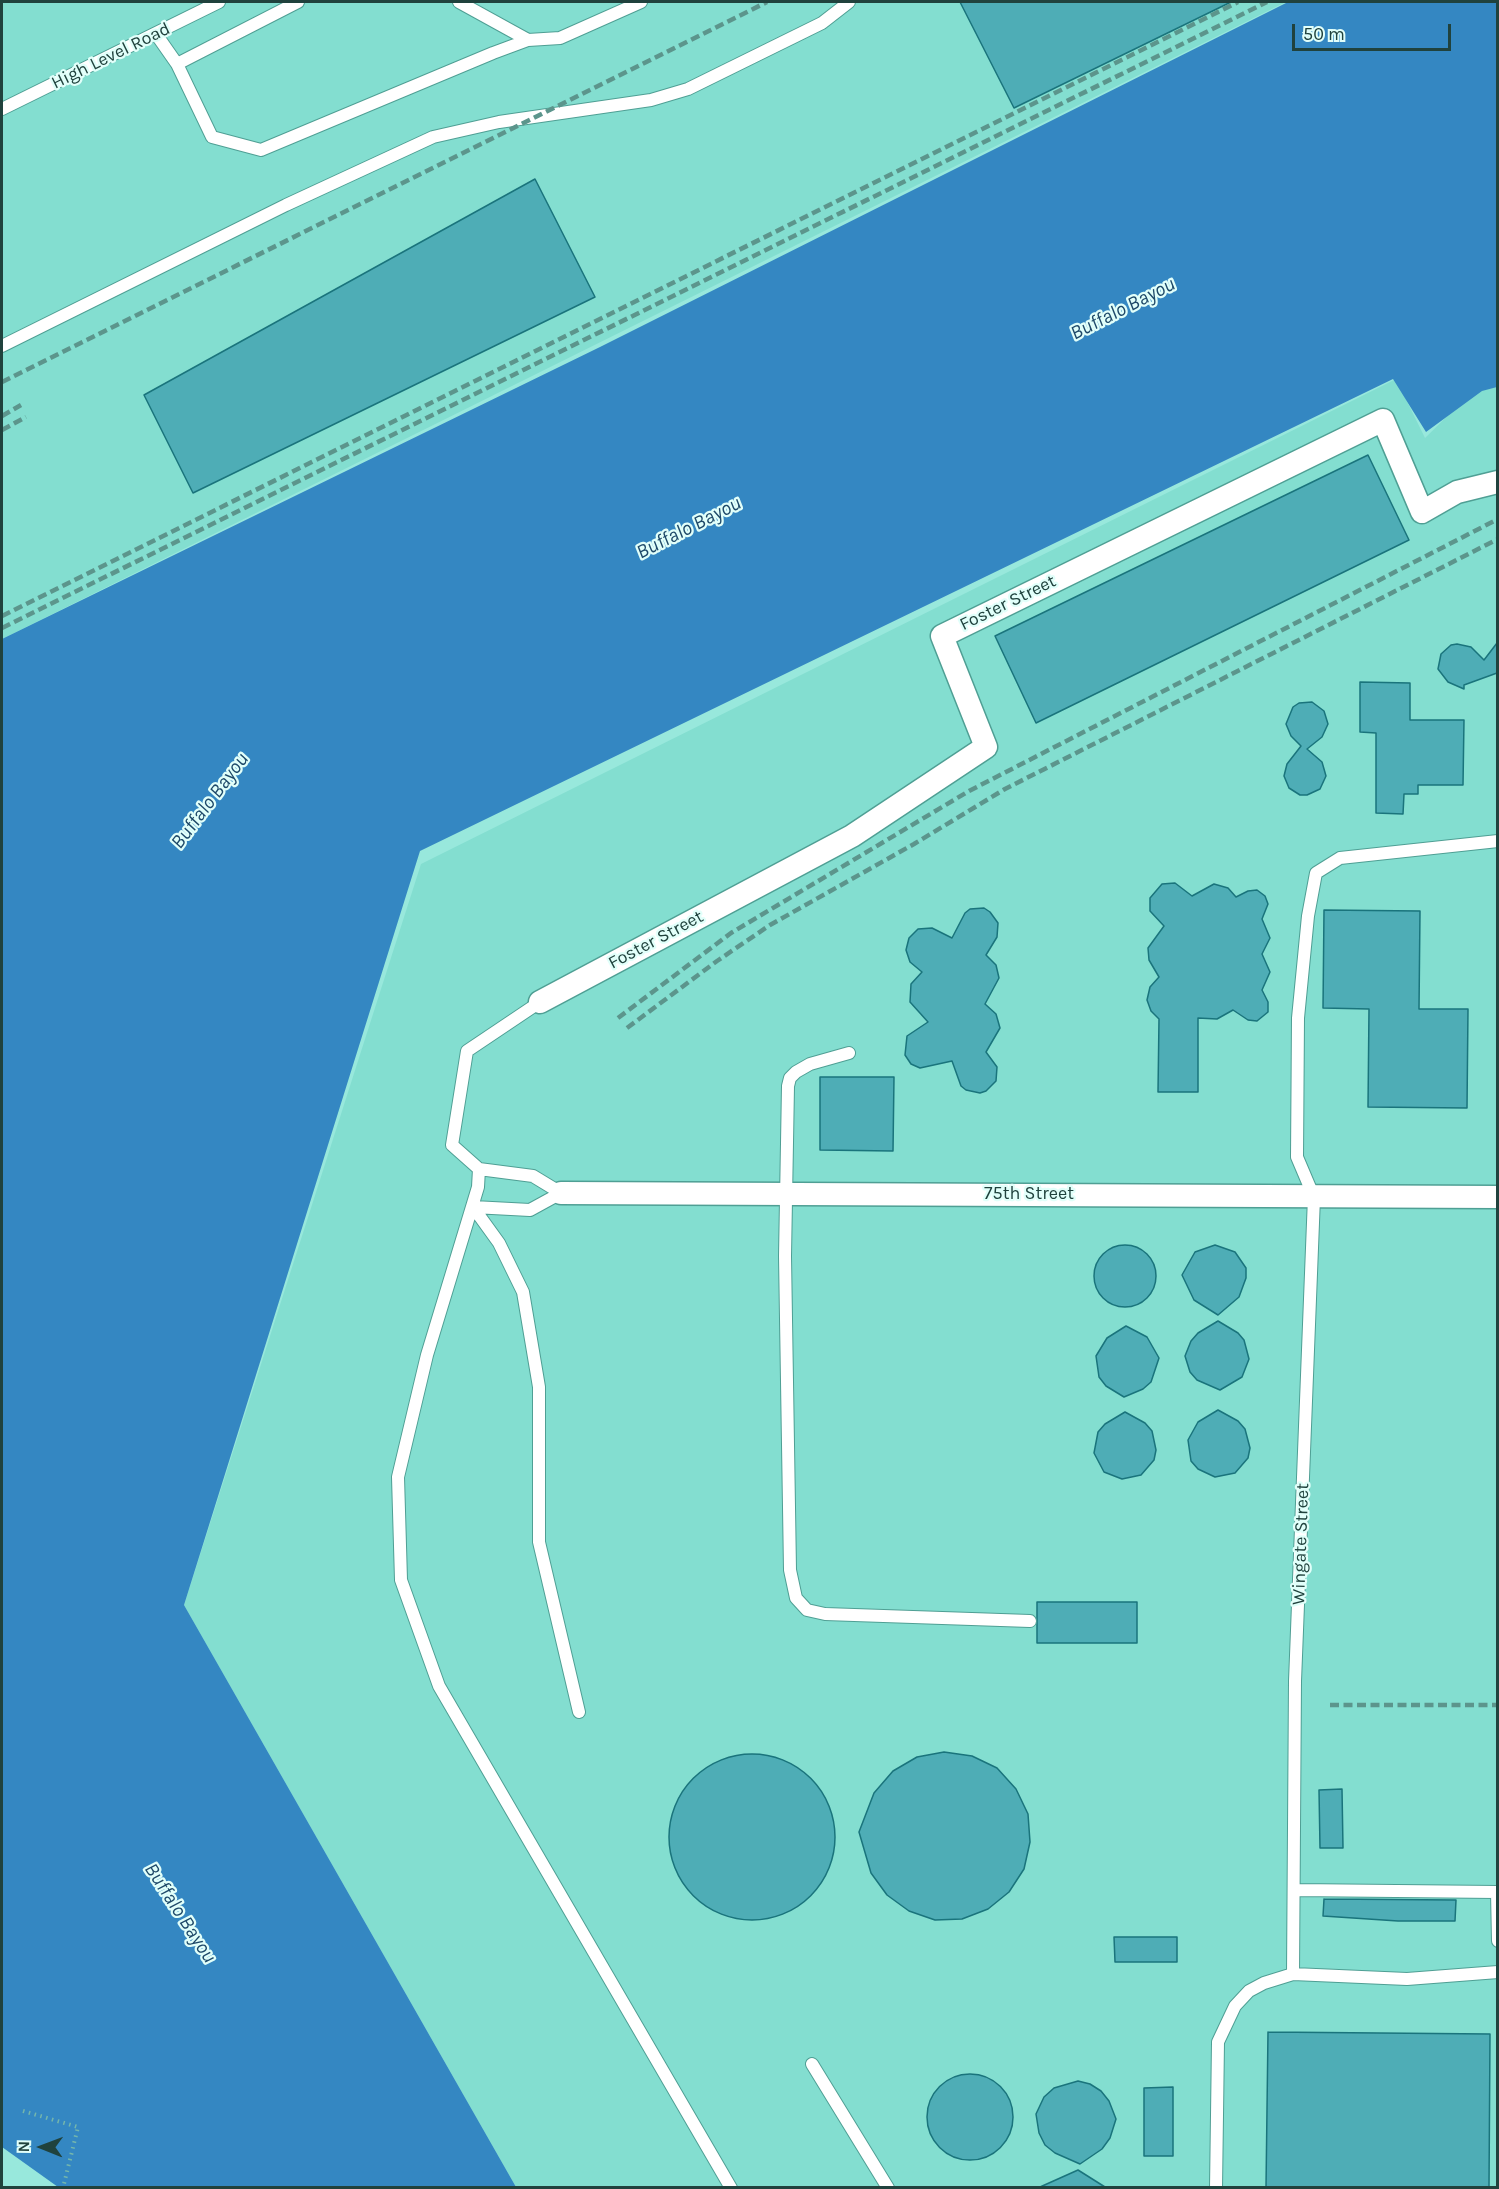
<!DOCTYPE html>
<style>
body{margin:0}
#map{position:relative;width:1499px;height:2189px;overflow:hidden;background:#98e8dc;font-family:Karla,sans-serif}
canvas{display:block}
.frame{position:absolute;inset:0;border:3px solid #20423d;pointer-events:none}
.north{position:absolute;left:12px;top:2117px;width:60px;height:60px;-webkit-text-stroke:4px #e1fffa;paint-order:stroke;rotate:271deg;font-size:16px;font-weight:700;line-height:24px;text-align:center;color:#20423d}
.north::after{content:'';display:block;margin:auto;width:21px;height:27px;background:#20423d;clip-path:polygon(50% 0,100% 100%,50% 72%,0 100%)}
.scale{position:absolute;left:1292px;top:24px;width:159px;height:27px;box-sizing:border-box;border:3px solid #20423d;border-top:0;padding-left:8px;font-size:18px;line-height:21px;white-space:nowrap;color:#20423d;-webkit-text-stroke:4px #e1fffa;paint-order:stroke}
</style>
<div id="map">
<canvas width="1499" height="2189"></canvas>
<div class="frame"></div>
<div class="north">N</div>
<div class="scale">50 m</div>
</div>
<script>
const ctx = document.querySelector('canvas').getContext('2d');
ctx.lineJoin = 'round';
function fill(path, color) {
  ctx.fillStyle = color;
  ctx.fill(path, 'evenodd');
}
function poly(rows) {
  const path = new Path2D();
  for (const r of rows) {
    if (r.length === 3) {
      path.moveTo(r[0] + r[2], r[1]);
      path.arc(r[0], r[1], r[2], 0, 2 * Math.PI);
      continue;
    }
    path.moveTo(r[0], r[1]);
    for (let i = 2; i < r.length; i += 2) path.lineTo(r[i], r[i + 1]);
  }
  return path;
}
function stroke(path, color, width, dash) {
  ctx.strokeStyle = color;
  ctx.lineWidth = width;
  ctx.lineCap = dash ? 'butt' : 'round';
  ctx.setLineDash(dash || []);
  ctx.stroke(path);
}
function drawText(font, color, halo, rows, align = 'center') {
  ctx.font = font + ' Karla,sans-serif';
  ctx.lineWidth = 4.5;
  ctx.setLineDash([]);
  ctx.textBaseline = 'middle';
  ctx.strokeStyle = halo;
  ctx.fillStyle = color;
  for (const [text, x, y, turn = 0] of rows) {
    ctx.save();
    ctx.translate(x, y);
    ctx.rotate((+turn || 0) * Math.PI / 180);
    ctx.textAlign = isNaN(turn) ? turn : align;
    if (halo) ctx.strokeText(text, 0, 0);
    ctx.fillText(text, 0, 0);
    ctx.restore();
  }
}
const built = poly([
 [2,2,1286,2,2,639],
 [1396,379,1425,438,1478,386,1497,382,1497,2187,516,2187,184,1605,421,864]
]);
const water = poly([
 [1288,2,1497,2,1497,387,1482,391,1426,432,1393,379,420,851,184,1605,516,2187,58,2187,2,2147,2,639,600,347]
]);
const building = poly([
 [960,2,1231,2,1014,108,960,2],
 [535,179,595,297,193,493,144,395,535,179],
 [1368,455,1409,540,1036,723,995,636,1368,455],
 [1497,643,1497,673,1464,685,1464,689,1448,682,1438,669,1441,654,1451,645,1457,644,1471,647,1484,660,1497,643],
 [1360,682,1410,683,1410,720,1464,720,1463,785,1418,785,1418,794,1404,794,1403,814,1376,813,1376,733,1360,732,1360,682],
 [1312,702,1324,711,1328,724,1322,737,1307,749,1322,762,1326,776,1320,789,1307,795,1300,795,1289,788,1284,776,1287,764,1301,746,1291,736,1286,724,1293,707,1299,703,1312,702],
 [1175,883,1192,896,1214,884,1228,888,1236,897,1248,891,1257,890,1265,896,1268,904,1262,919,1270,938,1262,954,1270,972,1262,990,1268,1002,1268,1012,1257,1021,1248,1020,1233,1010,1217,1019,1198,1018,1198,1092,1158,1092,1159,1019,1151,1011,1147,1000,1150,987,1159,977,1149,960,1148,948,1164,926,1150,911,1150,898,1162,884,1175,883],
 [984,908,990,912,998,923,997,937,986,955,996,965,999,978,985,1004,996,1014,1000,1028,986,1052,997,1067,996,1081,986,1091,980,1093,966,1090,961,1086,952,1061,920,1068,911,1064,905,1055,907,1036,928,1022,910,1002,911,984,922,972,910,962,906,950,909,938,918,929,932,928,952,938,965,913,970,909,984,908],
 [1324,910,1420,911,1419,1009,1468,1009,1467,1108,1368,1107,1369,1009,1323,1008,1324,910],
 [820,1077,894,1077,893,1151,820,1150,820,1077],
 [1125,1276,31],
 [1215,1245,1235,1252,1246,1268,1246,1278,1239,1297,1218,1315,1194,1300,1182,1275,1195,1252,1215,1245],
 [1218,1321,1238,1333,1244,1340,1249,1359,1242,1377,1220,1390,1197,1380,1190,1372,1185,1356,1191,1341,1198,1333,1218,1321],
 [1126,1326,1147,1337,1159,1358,1151,1382,1143,1389,1124,1397,1106,1386,1099,1377,1096,1356,1107,1338,1126,1326],
 [1218,1410,1238,1421,1245,1429,1250,1448,1248,1458,1235,1473,1215,1477,1198,1469,1191,1461,1188,1440,1198,1422,1218,1410],
 [1125,1412,1145,1423,1152,1431,1156,1450,1154,1460,1141,1475,1122,1479,1104,1472,1094,1453,1098,1432,1105,1424,1125,1412],
 [1037,1602,1137,1602,1137,1643,1037,1643,1037,1602],
 [944,1752,972,1756,997,1768,1016,1789,1028,1814,1030,1842,1024,1869,1009,1892,988,1909,962,1919,935,1920,909,1911,887,1895,871,1873,859,1832,874,1793,893,1771,917,1757,944,1752],
 [752,1837,83],
 [1342,1789,1343,1848,1320,1848,1319,1790,1342,1789],
 [1324,1899,1456,1900,1455,1921,1398,1921,1323,1916,1324,1899],
 [1114,1937,1177,1937,1177,1962,1115,1962,1114,1937],
 [1268,2032,1490,2034,1489,2187,1266,2187,1268,2032],
 [970,2117,43],
 [1078,2081,1090,2084,1101,2091,1109,2101,1116,2119,1110,2138,1102,2149,1080,2164,1055,2153,1045,2145,1039,2133,1036,2114,1044,2097,1054,2088,1078,2081],
 [1173,2087,1173,2156,1144,2156,1144,2088,1173,2087],
 [1078,2170,1105,2187,1040,2187,1078,2170]
]);
const path = poly([
 [23,2111,78,2127,63,2188]
]);
const service = poly([
 [459,2,528,40],
 [156,34,177,64,212,137,261,150,493,53,528,40,560,38,641,2],
 [177,64,298,2],
 [2,109,219,2],
 [2,346,286,205,433,137,499,122,651,100,688,89,822,23,849,2],
 [1498,841,1340,858,1316,873,1308,916,1298,1018,1297,1157,1314,1197,1295,1681,1293,1974,1407,1979,1498,1972],
 [540,1002,467,1051,452,1145,479,1169,478,1187,427,1355,398,1477,401,1580,439,1686,731,2188],
 [849,1053,810,1064,796,1072,790,1078,788,1086,785,1256,790,1570,796,1598,807,1610,825,1614,1030,1621],
 [473,1207,499,1243,523,1292,539,1387,539,1542,579,1712],
 [473,1207,530,1210,561,1193,533,1176,479,1169],
 [1295,1890,1497,1892,1498,1941],
 [812,2064,888,2188],
 [1216,2188,1218,2042,1235,2006,1249,1991,1264,1983,1293,1974]
]);
const minor = poly([
 [540,1002,852,836,986,747,942,636,1383,420,1422,512,1457,492,1498,482],
 [561,1193,1498,1197]
]);
const rail = poly([
 [2,382,767,2],
 [2,416,21,405],
 [2,430,26,417],
 [2,616,1238,2],
 [2,628,1267,2],
 [618,1018,731,933,969,791,1498,519],
 [627,1028,717,961,770,925,914,844,1005,789,1498,539],
 [1330,1705,1498,1705]
]);
const streetNames = [
 ["High Level Road",111,56,-26],
 ["Foster Street",1008,603,-26],
 ["Foster Street",656,940,-28],
 ["75th Street",1029,1194],
 ["Wingate Street",1301,1544,-88]
];
const waterNames = [
 ["Buffalo Bayou",1123,309,-27],
 ["Buffalo Bayou",689,528,-27],
 ["Buffalo Bayou",210,801,-53],
 ["Buffalo Bayou",180,1913,57]
];
fill(built, '#83ded0');
fill(water, '#3487c2');
fill(building, '#4eadb6');
stroke(building, '#1a747c', 1.5);
stroke(service, '#4f9f94', 14);
stroke(minor, '#4f9f94', 25);
stroke(path, '#74b6ac', 4, [1.5, 4.5]);
stroke(service, '#fff', 12);
stroke(minor, '#fff', 22);
stroke(rail, '#5c958c', 4.5, [9, 4.5]);
drawText('18px', '#20423d', '#e1fffa', streetNames);
drawText('italic 20px', '#1e4969', '#e1fffa', waterNames);
</script>
